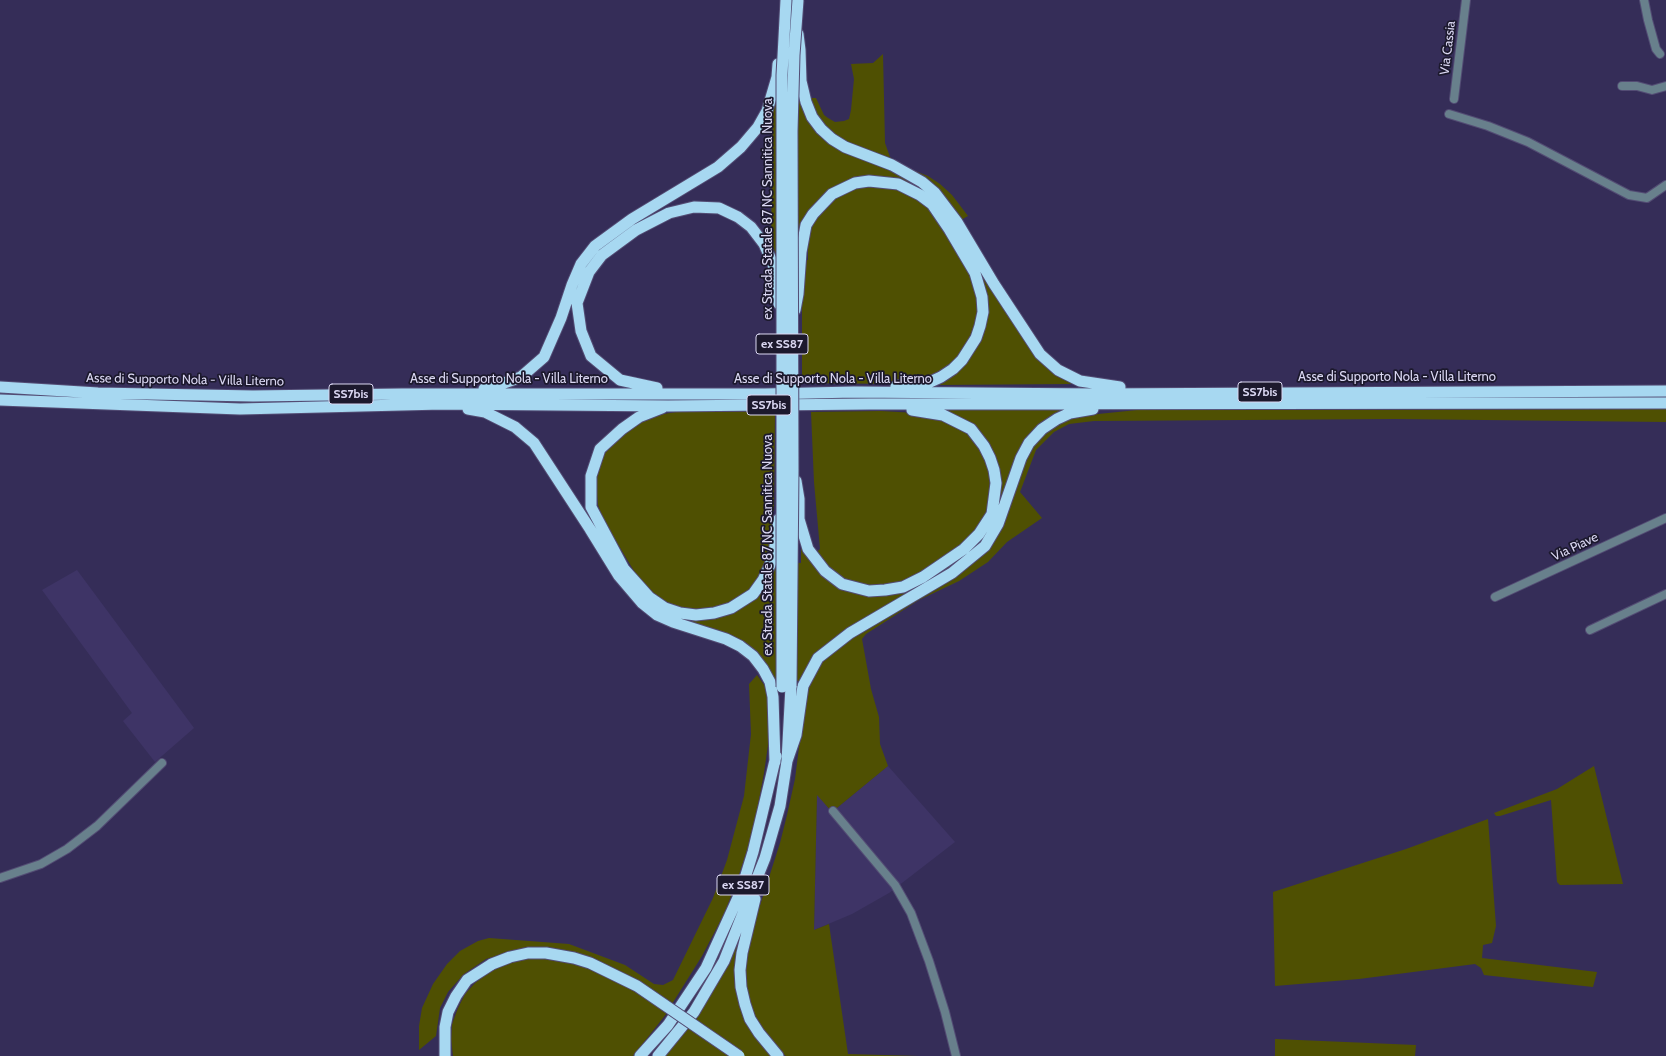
<!DOCTYPE html>
<style>
body{margin:0}
canvas{display:block;background:#352d58}
</style>
<canvas width="1666" height="1056"></canvas>
<script>
const ctx = document.querySelector('canvas').getContext('2d');
ctx.lineJoin = 'round';
function fill(path, color) {
  ctx.fillStyle = color;
  ctx.fill(path, 'evenodd');
}
function poly(rows) {
  const path = new Path2D();
  for (const r of rows) {
    path.moveTo(r[0], r[1]);
    for (let i = 2; i < r.length; i += 2) path.lineTo(r[i], r[i + 1]);
  }
  return path;
}
function stroke(path, color, width, dash) {
  ctx.strokeStyle = color;
  ctx.lineWidth = width;
  ctx.lineCap = dash ? 'butt' : 'round';
  ctx.setLineDash(dash || []);
  ctx.stroke(path);
}
function drawText(font, color, halo, rows, align = 'center') {
  ctx.font = font + ' Cabin,sans-serif';
  ctx.lineWidth = 3.5;
  ctx.setLineDash([]);
  ctx.textBaseline = 'middle';
  ctx.strokeStyle = halo;
  ctx.fillStyle = color;
  for (const [text, x, y, turn = 0] of rows) {
    ctx.save();
    ctx.translate(x, y);
    ctx.rotate((+turn || 0) * Math.PI / 180);
    ctx.textAlign = isNaN(turn) ? turn : align;
    if (halo) ctx.strokeText(text, 0, 0);
    ctx.fillText(text, 0, 0);
    ctx.restore();
  }
}
const built = poly([
 [77,570,194,728,155,762,123,721,132,713,42,590],
 [888,766,955,842,889,893,852,914,814,930,817,794,832,812]
]);
const green = poly([
 [883,54,885,143,890,157,905,167,928,176,940,184,952,195,968,216,954,224,1028,344,1042,361,1054,371,1073,382,1074,384,935,385,935,383,954,372,965,363,973,352,981,337,986,309,985,294,975,266,951,225,943,229,973,278,978,305,977,323,971,340,956,362,942,373,916,382,899,384,802,383,802,285,804,285,803,260,808,260,808,237,776,238,776,254,771,242,773,105,801,98,816,98,824,115,828,118,835,122,844,121,849,119,851,110,854,79,851,64,873,63],
 [1666,409,1666,422,1394,419,1094,421,1069,424,1054,432,1036,450,1020,492,1042,518,1007,542,988,562,959,581,919,600,866,634,862,639,871,689,879,717,880,744,888,766,832,812,817,795,814,930,829,924,848,1054,919,1056,786,1056,778,1050,764,1033,755,1017,748,998,744,977,747,946,780,843,787,815,795,779,804,708,808,687,812,679,804,675,801,681,775,681,759,656,743,643,729,636,670,616,654,607,647,601,654,594,637,576,604,521,598,505,596,485,598,469,603,456,620,433,631,425,658,415,676,412,775,411,774,511,773,511,773,534,770,535,770,556,768,561,801,563,801,540,809,559,820,549,814,482,811,412,881,411,916,413,933,416,956,424,978,444,985,456,991,475,993,488,987,514,978,529,960,547,935,563,940,570,964,555,979,541,987,530,996,512,1000,490,999,474,996,461,987,442,971,425,961,418,946,412,946,410,1067,410,1050,419,1029,438,1016,459,994,524,984,540,976,549,960,562,943,572,948,579,978,557,989,546,1000,529,1022,464,1036,441,1053,426,1064,420,1079,416,1137,410],
 [757,675,767,689,770,731,764,773,753,832,737,881,724,914,702,956,672,1004,574,954,552,948,535,948,513,951,486,959,464,974,448,992,440,1008,436,1036,419,1050,419,1026,422,1008,433,984,447,964,460,951,478,941,489,938,569,944,625,965,654,984,663,985,673,980,713,898,727,860,744,796,751,734,749,684],
 [1594,766,1623,884,1560,885,1557,882,1551,800,1500,816,1496,816,1494,813,1557,789],
 [1488,819,1496,926,1492,943,1483,945,1482,958,1597,972,1593,987,1484,975,1481,968,1475,964,1359,979,1275,986,1273,892,1406,849],
 [737,943,739,944,738,989,775,1056,665,1056,698,1012],
 [531,958,557,959,599,972,625,985,667,1013,633,1056,453,1056,451,1039,452,1024,458,1008,465,994,475,983,491,971,517,960],
 [1275,1039,1416,1045,1415,1056,1275,1056]
]);
const minor = poly([
 [1644,0,1648,20,1656,49,1660,54],
 [1622,86,1637,86,1652,90,1666,86],
 [1454,99,1466,0],
 [1449,114,1488,126,1528,142,1629,195,1647,198,1666,185],
 [1495,597,1666,518],
 [1590,630,1666,594],
 [833,811,895,885,911,913,929,961,945,1012,956,1056],
 [0,878,41,864,67,849,97,826,162,763]
]);
const trunk = poly([
 [798,34,800,50,801,81,806,102,812,117,821,129,832,139,845,147,892,165,908,174,922,182,935,193,957,222,994,284,1040,354,1058,370,1080,381,1120,387],
 [795,310,798,294,801,252,806,225,813,214,832,194,855,183,869,181,898,184,920,195,932,204,949,229,975,273,982,297,983,312,980,326,976,338,962,360,953,369,941,377,928,383,896,386],
 [0,387,98,393,253,396,402,394,765,394,854,392,1096,394,1666,391],
 [657,388,620,380,591,356,581,331,577,303,589,272,602,255,636,230,669,213,694,207,719,208,738,217,751,227,764,244,773,264,779,304],
 [484,389,490,388,521,377,544,357,561,318,572,285,581,264,595,246,632,219,718,167,741,147,758,127,767,111,777,77,778,64],
 [0,400,240,409,442,404,668,406,869,404,1666,403],
 [662,408,639,417,622,429,600,449,591,476,591,507,624,569,649,597,665,608,680,613,696,615,714,613,731,608,753,594,763,580,770,565,774,552,779,519],
 [468,409,485,412,515,427,534,443,590,529,619,576,642,603,657,615,673,622,726,639,740,646,753,656,763,669,770,682,773,697,775,762],
 [796,481,799,499,799,519,808,549,825,571,842,584,869,591,885,590,903,587,923,577,964,549,979,534,992,514,996,483,994,470,990,458,984,446,971,429,943,415,912,410],
 [787,761,796,735,803,686,818,658,850,633,952,573,985,546,998,524,1021,458,1029,443,1042,429,1057,419,1070,413,1093,409],
 [755,899,742,953,740,970,741,987,745,1004,750,1019,759,1033,778,1056],
 [445,1056,445,1027,448,1012,456,996,467,980,492,964],
 [640,1056,668,1025,706,968,741,891,753,852,776,756],
 [658,1056,694,1012,724,961,765,858,780,806,787,761,791,686]
]);
const trunkBridge = poly([
 [791,686,793,469,792,131,794,55,798,0],
 [782,687,782,75,786,0],
 [492,964,510,957,528,953,546,953,574,958,590,963,637,986,739,1056]
]);
const shields = [
 [782,344,52],
 [1260,392,44],
 [351,394,44],
 [769,405,44],
 [743,885,52]
];
const shieldNames = [
 ["ex SS87",782,344],
 ["SS7bis",1260,392],
 ["SS7bis",351,394],
 ["SS7bis",769,405],
 ["ex SS87",743,885]
];
const streetNames = [
 ["Via Cassia",1448,48,-83],
 ["ex Strada Statale 87 NC Sannitica Nuova",768,209,-90],
 ["Asse di Supporto Nola - Villa Literno",1397,377],
 ["Asse di Supporto Nola - Villa Literno",509,379],
 ["Asse di Supporto Nola - Villa Literno",833,379],
 ["Asse di Supporto Nola - Villa Literno",185,380,1],
 ["ex Strada Statale 87 NC Sannitica Nuova",768,545,-90],
 ["Via Piave",1575,547,-25]
];
fill(built, '#3e3466');
fill(green, '#4f5002');
stroke(minor, '#534c74', 10);
stroke(trunk, '#534c74', 13);
stroke(minor, '#68808c', 8);
stroke(trunk, '#a7d8f1', 11);
stroke(trunkBridge, '#534c74', 13, []);
stroke(trunkBridge, '#a7d8f1', 11);
for (const [x, y, w] of shields) {
  const box = new Path2D();
  box.roundRect(x - w / 2, y - 10, w, 20, 3);
  ctx.fillStyle = '#1c192d';
  ctx.fill(box);
  stroke(box, '#dad7f2', 1);
}
drawText('bold 12px', '#dad7f2', null, shieldNames);
drawText('13px', '#dad7f2', '#1c192d', streetNames);
</script>
